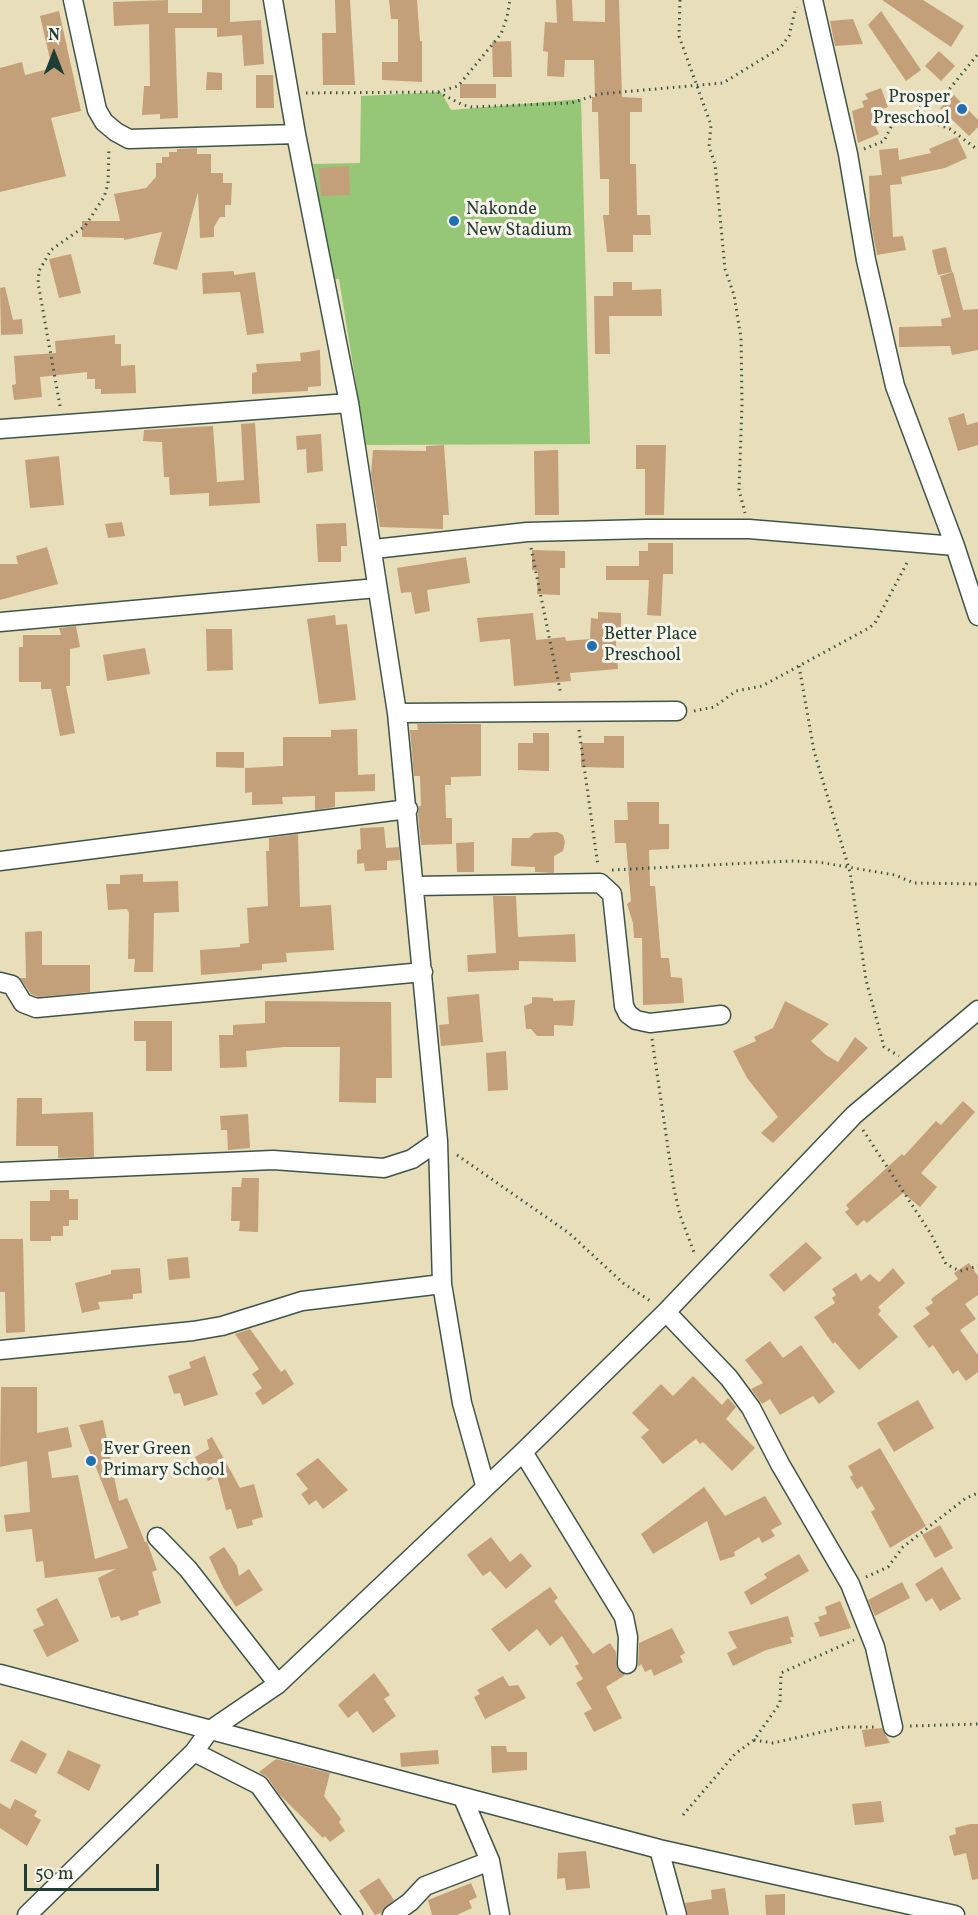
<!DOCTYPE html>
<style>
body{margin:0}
#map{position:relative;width:978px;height:1915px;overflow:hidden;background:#e8deb9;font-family:Vollkorn,serif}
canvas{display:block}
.north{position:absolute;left:24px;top:24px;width:60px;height:60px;-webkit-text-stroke:4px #f7f3e8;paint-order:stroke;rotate:0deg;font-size:16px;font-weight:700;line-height:24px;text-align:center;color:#1f3d34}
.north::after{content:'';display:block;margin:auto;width:21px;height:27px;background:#1f3d34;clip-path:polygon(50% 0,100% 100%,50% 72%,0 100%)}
.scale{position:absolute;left:24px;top:1864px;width:135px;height:27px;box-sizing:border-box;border:3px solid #1f3d34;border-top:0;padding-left:8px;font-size:18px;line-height:21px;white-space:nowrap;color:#1f3d34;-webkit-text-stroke:4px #f7f3e8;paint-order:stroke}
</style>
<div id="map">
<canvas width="978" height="1915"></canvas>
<div class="north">N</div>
<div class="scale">50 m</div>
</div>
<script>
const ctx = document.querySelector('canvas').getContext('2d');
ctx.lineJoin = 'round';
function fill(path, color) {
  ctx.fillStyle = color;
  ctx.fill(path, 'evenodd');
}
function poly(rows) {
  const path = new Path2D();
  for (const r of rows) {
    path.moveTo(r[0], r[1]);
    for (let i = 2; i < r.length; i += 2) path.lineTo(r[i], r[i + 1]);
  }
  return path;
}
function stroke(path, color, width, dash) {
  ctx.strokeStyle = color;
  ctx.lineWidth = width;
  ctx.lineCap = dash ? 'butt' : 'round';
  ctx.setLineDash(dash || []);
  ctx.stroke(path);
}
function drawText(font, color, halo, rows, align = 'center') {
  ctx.font = font + ' Vollkorn,serif';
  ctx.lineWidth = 6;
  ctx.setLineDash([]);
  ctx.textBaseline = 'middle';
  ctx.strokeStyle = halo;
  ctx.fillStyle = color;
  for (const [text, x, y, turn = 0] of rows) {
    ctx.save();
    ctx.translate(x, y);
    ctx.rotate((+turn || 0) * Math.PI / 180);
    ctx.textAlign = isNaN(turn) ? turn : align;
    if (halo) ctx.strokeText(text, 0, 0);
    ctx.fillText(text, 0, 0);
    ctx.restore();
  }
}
const green = poly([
 [441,92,451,110,581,99,590,444,366,445,339,279,333,279,313,164,360,163,361,96]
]);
const building = poly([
 [168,0,168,13,202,13,202,0,230,0,230,22,261,20,264,64,244,66,242,35,217,37,217,28,175,28,178,118,160,119,160,114,142,115,144,86,150,86,149,24,114,26,113,2],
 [335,0,350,0,355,85,323,85,322,33,336,33],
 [389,0,417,0,420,41,422,41,422,82,382,80,382,62,398,62,398,19,391,19],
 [556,0,572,0,573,21,605,22,605,0,619,0,622,97,642,98,642,112,630,112,630,164,636,164,637,215,650,215,651,235,633,235,633,252,607,252,603,215,609,215,609,179,600,179,598,112,592,112,592,97,595,97,594,60,565,60,564,77,547,76,548,52,543,51,545,22,557,23],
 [882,0,923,0,964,26,951,47],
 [59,11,81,111,51,118,66,176,0,192,0,68,22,62,25,75,52,68,40,16],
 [881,11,921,70,906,81,868,25],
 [853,19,863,44,835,46,830,21],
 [511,41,512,77,493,77,492,42],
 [939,51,955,66,941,81,925,66],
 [207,72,222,73,222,90,206,90],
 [256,75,273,75,274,108,256,108],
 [460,84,496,84,496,98,460,98],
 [881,88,888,107,883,109,885,114,872,119,879,134,858,143,852,111,864,107,862,101,868,99,865,94],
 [954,95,978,120,978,127,969,136,940,108],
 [957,137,967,158,945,168,901,177,902,184,890,185,893,237,903,236,906,250,877,255,870,219,869,176,882,175,879,150,898,148,899,160,931,153,929,149],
 [197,148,197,154,211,154,211,173,223,173,223,183,232,183,231,205,225,205,225,217,220,217,214,227,214,237,200,238,198,192,177,270,153,264,162,232,124,240,124,238,82,237,82,221,120,221,114,194,146,188,156,177,156,163,162,163,162,157,169,157,169,152,177,152,177,149],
 [349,166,350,195,321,196,319,168],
 [946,247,952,272,938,275,932,250],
 [71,254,81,293,59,298,49,259],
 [234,271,234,275,255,272,264,333,247,335,240,292,203,294,202,273],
 [953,272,963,310,978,309,978,350,952,355,950,346,899,347,899,327,942,326,941,319,951,317,940,276],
 [613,282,632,282,632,290,661,289,662,316,609,316,610,354,595,354,594,296,613,296],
 [5,287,13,320,22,319,23,334,1,335,0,288],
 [115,335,115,344,121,344,121,366,135,365,136,393,101,394,101,389,95,389,95,379,87,379,87,372,40,377,42,397,14,400,12,385,16,384,14,356,56,353,55,341],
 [320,350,321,386,308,387,308,391,252,394,252,373,257,372,256,364,301,361,300,353],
 [964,413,967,425,978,422,978,445,958,451,948,418],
 [255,423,260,503,209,506,209,493,170,495,169,477,164,477,162,442,143,441,144,430,213,426,217,482,244,480,241,424],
 [321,434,323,471,307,473,306,449,297,450,296,436],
 [444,445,449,515,443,515,443,529,380,527,371,474,373,450,426,451,426,446],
 [636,445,666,445,664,515,645,515,645,469,636,469],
 [558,450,559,515,535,515,534,451],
 [59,456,64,505,30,508,25,460],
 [122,522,125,536,108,538,105,524],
 [346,523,347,546,341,546,341,562,318,562,316,524],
 [648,543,673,543,673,574,663,574,661,616,647,615,649,580,606,580,606,566,639,566,639,551,648,551],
 [47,547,58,584,0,600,0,564,18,564,16,556],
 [532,550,565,551,565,568,560,568,560,595,537,594,538,571,532,570],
 [466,557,470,583,427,590,430,611,415,614,411,592,401,593,397,568],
 [598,612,621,613,621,632,615,632,618,669,570,673,571,681,514,686,510,639,480,642,477,618,533,613,536,640,565,637,566,641,590,639,591,618,598,619],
 [335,615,336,625,347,624,356,700,319,704,307,619],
 [76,626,80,647,70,649,70,686,66,686,75,733,60,736,51,689,41,689,41,682,19,682,19,647,23,647,23,635,61,635,59,628],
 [206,629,232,629,233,670,207,671],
 [145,648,150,674,107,681,103,655],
 [417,724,481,724,481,776,451,777,451,785,445,785,446,818,452,818,452,844,421,845,418,814,419,806,421,806,420,776,414,776,410,730,418,730],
 [357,729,358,775,375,774,375,791,335,792,335,807,315,810,315,796,282,797,283,804,252,805,252,792,245,793,245,768,283,766,283,737,331,737,331,730],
 [533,733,549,733,549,771,518,770,518,743,533,743],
 [604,736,624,736,624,768,581,767,581,743,604,743],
 [216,752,244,752,244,768,216,767],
 [627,802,659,802,659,824,669,824,669,849,649,850,650,886,655,886,661,958,669,958,671,977,682,978,684,1003,643,1005,642,938,634,938,633,923,627,904,631,901,626,843,615,843,614,820,628,820],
 [384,827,386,848,399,847,400,860,387,861,387,870,365,871,364,863,357,864,357,850,361,849,360,828],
 [557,832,563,835,565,842,563,851,554,856,554,873,535,872,535,867,511,866,512,838,529,838,534,833],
 [298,834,300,907,331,905,334,950,286,953,287,962,262,964,262,970,201,975,200,950,240,947,240,944,249,943,247,908,268,906,266,851,269,851,269,838],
 [474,842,474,872,457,872,456,843],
 [143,874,143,882,178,881,179,912,154,913,153,972,134,972,135,959,128,959,129,913,127,909,108,910,106,884,120,884,120,875],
 [493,896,516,896,518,937,575,934,576,962,519,961,519,970,468,972,467,955,496,953],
 [42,931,42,965,90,965,90,992,38,997,31,994,20,978,26,978,25,932],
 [479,994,483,1042,441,1046,439,1025,449,1024,447,997],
 [532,997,553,998,553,1001,575,1000,573,1026,554,1025,554,1036,537,1036,531,1029,526,1029,524,1006,532,1003],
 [265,1001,391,1002,392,1078,376,1078,376,1103,339,1102,340,1047,283,1047,246,1051,247,1067,220,1068,219,1035,233,1035,233,1025,265,1023],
 [785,1001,829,1024,811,1041,826,1055,838,1062,855,1037,868,1048,773,1143,761,1133,778,1117,747,1078,733,1051,756,1041,754,1037,773,1028],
 [134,1021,172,1021,172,1071,146,1071,146,1041,134,1041],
 [506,1051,508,1090,488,1091,486,1053],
 [17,1098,42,1098,42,1114,93,1112,94,1157,58,1158,58,1146,16,1146],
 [963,1101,975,1112,921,1173,937,1187,920,1207,903,1193,867,1223,864,1220,857,1226,845,1212,849,1209,846,1205,902,1154,904,1156,936,1121,941,1125],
 [248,1114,250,1148,228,1150,227,1130,221,1130,220,1116],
 [242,1178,259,1178,258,1232,239,1231,240,1221,231,1221,232,1187,241,1187],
 [50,1190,69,1190,69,1199,78,1199,78,1220,69,1220,69,1226,63,1226,63,1236,51,1236,51,1241,30,1241,30,1201,50,1201],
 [0,1239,23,1239,25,1332,6,1333,5,1292,0,1292],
 [806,1242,822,1258,784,1292,769,1275],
 [188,1257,190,1278,169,1280,167,1259],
 [969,1263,978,1276,978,1295,965,1304,976,1319,960,1330,978,1355,978,1372,966,1381,958,1370,953,1374,933,1345,929,1348,913,1326,930,1314,925,1308,933,1303,931,1299,958,1279,954,1273],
 [140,1268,142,1293,133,1294,133,1299,98,1302,100,1309,82,1313,75,1283,111,1274,111,1270],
 [893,1268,905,1283,878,1307,881,1311,878,1314,898,1337,859,1370,835,1342,833,1344,814,1317,835,1303,832,1298,836,1295,832,1289,856,1273,861,1281,870,1274,879,1282],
 [250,1329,281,1372,285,1369,294,1384,263,1405,255,1393,262,1388,252,1374,259,1369,235,1334],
 [770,1341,783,1358,801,1345,835,1392,819,1404,813,1396,780,1415,770,1399,762,1404,751,1389,763,1383,745,1360],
 [205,1356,218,1395,184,1406,180,1393,174,1394,168,1376,191,1368,189,1362],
 [693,1376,722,1405,728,1398,736,1407,726,1419,755,1448,732,1471,703,1442,700,1444,696,1439,663,1464,641,1437,649,1430,632,1413,661,1384,673,1396],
 [1,1387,37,1387,37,1433,68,1427,72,1447,48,1452,52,1478,78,1475,95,1559,128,1548,79,1425,103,1420,119,1501,127,1498,145,1542,147,1542,157,1570,152,1572,161,1603,138,1611,139,1615,121,1621,119,1616,111,1618,98,1578,116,1569,45,1578,43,1561,36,1562,32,1529,6,1532,4,1515,30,1512,27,1461,0,1467],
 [918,1400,934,1428,894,1452,877,1423],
 [212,1437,240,1488,254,1484,263,1517,252,1520,253,1525,237,1529,231,1509,226,1510,217,1476,208,1481,195,1457,209,1449,207,1440],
 [880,1448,926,1526,890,1548,871,1512,875,1509,862,1486,857,1489,850,1477,853,1475,848,1466],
 [318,1458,348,1490,323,1509,316,1500,309,1505,301,1494,308,1489,296,1474],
 [704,1487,725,1516,765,1496,782,1524,771,1530,775,1536,762,1543,759,1537,734,1552,735,1556,720,1561,707,1521,653,1554,641,1534],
 [940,1525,953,1548,935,1558,922,1535],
 [491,1537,510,1562,521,1553,532,1566,506,1589,490,1571,483,1576,467,1555],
 [224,1547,237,1566,239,1576,249,1569,263,1590,236,1607,223,1587,209,1557],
 [799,1554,809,1571,751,1605,744,1592,767,1578,764,1574],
 [942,1567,961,1599,940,1611,932,1598,926,1602,915,1584],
 [902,1582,910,1598,875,1616,868,1600],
 [550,1587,558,1598,554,1601,593,1654,610,1643,616,1652,617,1669,625,1675,606,1687,622,1718,594,1732,584,1713,592,1709,576,1683,583,1679,575,1666,579,1664,562,1636,550,1646,537,1629,509,1652,491,1629],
 [57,1598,79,1641,47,1657,33,1630,44,1625,36,1609],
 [840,1601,851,1628,820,1637,814,1623,820,1621,818,1617,827,1614,825,1607],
 [788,1616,794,1637,790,1637,792,1643,766,1650,733,1666,727,1653,737,1648,728,1632],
 [672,1628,685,1653,680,1656,683,1662,654,1676,651,1669,645,1672,641,1664,638,1667,639,1643],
 [374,1673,390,1695,384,1699,396,1716,373,1733,357,1711,348,1718,338,1705],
 [503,1676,509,1686,518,1685,526,1698,485,1719,474,1697,480,1694,477,1690],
 [882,1728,890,1743,865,1747,862,1730],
 [21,1740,47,1754,36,1774,10,1761],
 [491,1746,506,1746,507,1752,527,1752,527,1770,492,1773],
 [68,1750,101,1765,89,1791,57,1773],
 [438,1750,439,1764,401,1767,400,1753],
 [276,1759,330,1773,324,1796,341,1819,339,1822,345,1831,330,1842,325,1836,323,1838,279,1794,268,1778,259,1772],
 [15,1799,37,1811,34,1816,41,1820,27,1846,0,1828,0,1803,10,1809],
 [881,1801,884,1822,855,1825,852,1804],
 [970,1824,978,1824,978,1879,972,1880,966,1853,954,1856,949,1836,956,1834,955,1828],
 [586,1851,590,1888,566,1890,565,1878,557,1879,558,1853],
 [379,1878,394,1900,381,1913,375,1915,359,1891],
 [471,1883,477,1897,469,1901,472,1908,457,1915,432,1915,428,1900],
 [725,1888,729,1915,688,1915,685,1903,712,1899,711,1890],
 [785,1894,785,1915,766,1915,765,1895]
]);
const path = poly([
 [680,0,679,36,711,125,709,147,715,164,725,269,734,295,741,338,742,404,739,490,745,513],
 [438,92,463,105,472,107,571,103,599,94,723,83,780,48,789,36,796,7],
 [306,93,438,92,458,86,501,34,507,17,510,0],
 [910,114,950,129,978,150],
 [864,149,884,141,893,123,947,92,978,54],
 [60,406,38,283,39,271,51,250,85,226,104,197,108,184,109,148],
 [531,548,561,695],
 [799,666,814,751,850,872,866,980,884,1047,899,1056],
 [694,711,714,707,736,691,762,686,869,628,875,623,908,561],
 [579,730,598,866],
 [612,870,790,861,818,862,895,875,914,883,978,884],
 [652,1039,674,1189,680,1215,695,1255],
 [863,1130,931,1234,946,1264,960,1271,978,1266],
 [457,1155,569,1233,623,1283,652,1302],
 [866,1577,888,1567,903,1547,966,1498,978,1493],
 [910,1726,978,1724],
 [754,1740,773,1743,844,1727,876,1727],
 [683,1815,735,1754,754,1740,780,1703,781,1673,854,1640]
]);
const minor = poly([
 [73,0,97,110,104,122,116,132,129,139,296,134],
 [273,0,296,134,349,403,397,713,438,1141,442,1284,462,1403,485,1485],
 [813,0,848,154,866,260,895,386,955,546,978,616],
 [0,429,349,403],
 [374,549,527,532,646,529,749,529,955,546],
 [0,622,377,588],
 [397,713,677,711],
 [0,861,408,809],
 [415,886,600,883,612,894,624,1006,628,1014,636,1020,650,1023,721,1015],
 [0,982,12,985,23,1003,36,1008,423,972],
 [0,1172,273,1160,384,1168,412,1159,438,1141],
 [666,1312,729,1378,751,1408,780,1464,850,1584,875,1647,893,1727],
 [0,1350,193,1331,222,1326,302,1301,442,1284],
 [523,1452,624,1617,628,1637,627,1664],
 [157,1537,188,1569,278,1684],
 [0,1674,659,1849,955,1915],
 [194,1752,259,1785,353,1915],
 [463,1798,490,1861,500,1915],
 [659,1849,677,1915],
 [27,1915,194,1752,209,1731,278,1684,523,1452,666,1312,854,1115,978,1010],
 [392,1915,410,1902,425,1886,490,1861]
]);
const markers = [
 [962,109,6,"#1f6fb2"],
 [454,221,6,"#1f6fb2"],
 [592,646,6,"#1f6fb2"],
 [91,1461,6,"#1f6fb2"]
];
const poiNames = [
 ["Prosper",950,99,"right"],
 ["Preschool",950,120,"right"],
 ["Nakonde",466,211],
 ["New Stadium",466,232],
 ["Better Place",604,636],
 ["Preschool",604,657],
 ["Ever Green",103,1451],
 ["Primary School",103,1472]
];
fill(green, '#95c777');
fill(building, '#c3a07a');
stroke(minor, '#3d5548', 21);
stroke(path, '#3d5548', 3, [1.5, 4.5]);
stroke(minor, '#fff', 18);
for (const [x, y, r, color] of markers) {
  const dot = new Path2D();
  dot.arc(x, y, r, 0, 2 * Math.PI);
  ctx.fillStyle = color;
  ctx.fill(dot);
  stroke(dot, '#f7f3e8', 2);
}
drawText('18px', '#1f3d34', '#f7f3e8', poiNames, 'left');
</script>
